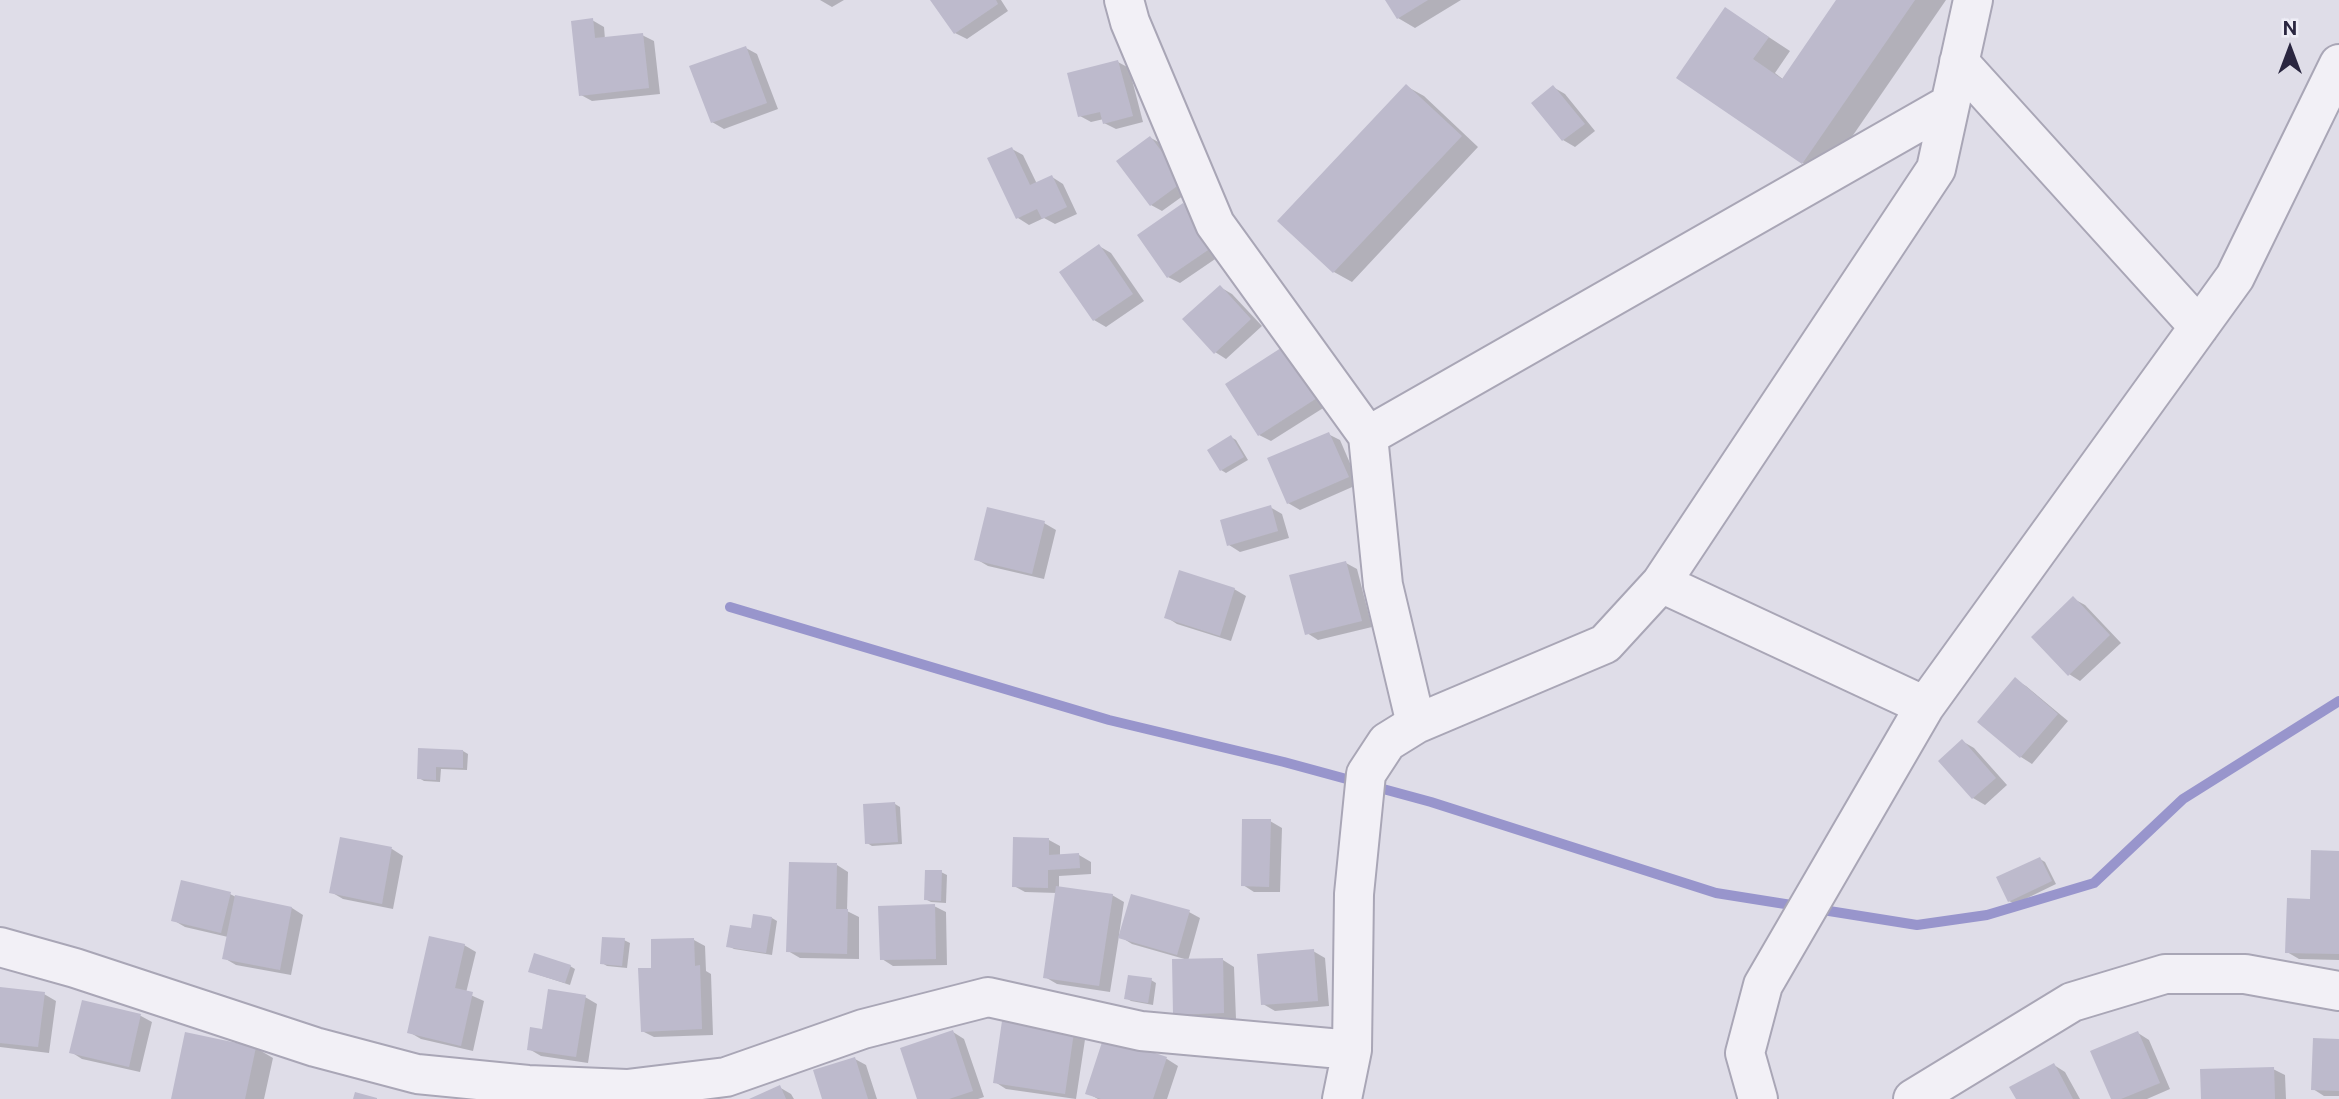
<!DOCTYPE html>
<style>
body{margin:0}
#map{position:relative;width:2339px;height:1099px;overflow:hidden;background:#dfdde8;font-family:"Public Sans",sans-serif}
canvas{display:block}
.north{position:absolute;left:2255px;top:14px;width:70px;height:70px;-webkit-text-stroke:5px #eeedf6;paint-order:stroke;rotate:0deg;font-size:19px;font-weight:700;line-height:28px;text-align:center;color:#2a2640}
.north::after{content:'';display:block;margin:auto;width:24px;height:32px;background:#2a2640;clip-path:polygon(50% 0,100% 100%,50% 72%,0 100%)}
</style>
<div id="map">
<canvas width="2339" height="1099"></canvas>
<div class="north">N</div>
</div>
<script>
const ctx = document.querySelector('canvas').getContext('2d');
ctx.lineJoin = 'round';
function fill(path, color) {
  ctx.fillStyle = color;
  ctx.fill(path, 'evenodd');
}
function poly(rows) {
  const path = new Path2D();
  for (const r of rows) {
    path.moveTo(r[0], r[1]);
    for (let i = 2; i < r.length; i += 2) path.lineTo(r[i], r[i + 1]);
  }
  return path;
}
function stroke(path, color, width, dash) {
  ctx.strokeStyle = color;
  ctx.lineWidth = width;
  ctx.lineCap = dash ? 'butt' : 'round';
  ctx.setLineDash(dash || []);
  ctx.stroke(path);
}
const shadow = poly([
 [820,0,844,0,832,7],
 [932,0,1001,0,1008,11,967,39,955,33],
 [1387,0,1461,0,1415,28,1398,18],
 [1838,0,1946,0,1825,176,1803,163,1679,78,1726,9,1790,51,1775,73,1784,80],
 [592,20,604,27,605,39,642,35,654,41,660,94,592,101,581,95],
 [746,48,757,54,778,109,724,129,712,122],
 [1118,62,1129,68,1143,122,1116,129,1104,123,1104,119,1091,122,1080,116],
 [1406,86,1424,96,1478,147,1352,282,1334,272,1280,221],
 [1553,87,1565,94,1595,131,1575,147,1563,140,1533,103],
 [1151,138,1162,144,1194,188,1162,211,1151,205],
 [1012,149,1023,155,1037,184,1052,177,1063,184,1077,214,1055,224,1044,218,1029,225,1018,218,990,159],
 [1183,205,1195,212,1224,253,1180,283,1168,277],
 [1099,246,1111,253,1144,301,1106,327,1094,320],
 [1220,287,1232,294,1262,326,1226,359,1215,352],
 [1284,348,1328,405,1271,441,1259,435],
 [1328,434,1340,440,1359,484,1300,510,1288,503],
 [1231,437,1236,440,1248,460,1226,473,1221,470],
 [1270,507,1282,514,1289,538,1240,552,1229,545],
 [1044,523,1056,530,1044,579,988,566,976,559],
 [1346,563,1357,569,1372,627,1318,640,1307,633],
 [1234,589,1246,596,1231,641,1177,624,1166,617],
 [2074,599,2085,605,2121,643,2080,681,2069,674],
 [2015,680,2026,686,2068,721,2032,764,2021,757],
 [1962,741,1974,748,2007,785,1985,805,1973,798],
 [419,750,463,751,468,754,467,770,441,769,440,782,424,781,419,778],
 [895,804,900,807,902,844,872,846,867,843],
 [1270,821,1282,828,1280,892,1254,892,1243,885],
 [341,840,392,849,403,856,393,909,343,899,331,892],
 [1049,840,1060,846,1060,856,1079,855,1091,862,1091,874,1059,876,1059,888,1112,895,1124,902,1119,935,1189,912,1200,918,1188,961,1223,960,1234,967,1236,1019,1186,1020,1175,1014,1188,960,1132,944,1119,936,1110,992,1057,984,1045,977,1057,893,1025,892,1014,886],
 [2339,853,2339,960,2299,959,2287,952,2312,901],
 [2040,859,2045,862,2056,884,2015,904,2009,901],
 [837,865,848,872,847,911,859,917,859,959,800,958,788,951],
 [941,872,947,875,946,903,931,902,925,899],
 [230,894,236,897,292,908,303,915,291,975,236,965,224,958,228,937,185,927,173,920],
 [934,906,946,912,947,965,893,966,882,959],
 [772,918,777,921,772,955,734,949,728,946],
 [624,940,630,943,627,968,607,966,602,963],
 [694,940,705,946,706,971,711,974,713,1035,654,1037,642,1031,653,969],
 [464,945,476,952,466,993,484,1001,473,1051,421,1039,409,1032],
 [1313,951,1325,958,1329,1006,1275,1011,1263,1004],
 [570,966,575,969,570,985,536,974],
 [1151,980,1156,983,1153,1005,1131,1001,1126,998],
 [0,989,44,994,56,1001,49,1053,0,1047],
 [585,997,597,1004,588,1063,541,1056,529,1049,544,1031],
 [83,1002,141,1016,152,1022,140,1072,82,1059,71,1052],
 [1005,1016,1086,1033,1076,1099,1006,1089,995,1082],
 [953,1032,964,1039,984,1097,978,1099,919,1099],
 [2138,1033,2149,1040,2170,1089,2147,1099,2113,1099],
 [1105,1039,1167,1059,1178,1066,1167,1099,1098,1099,1087,1093],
 [2339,1041,2339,1096,2324,1096,2313,1089],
 [256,1048,273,1058,264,1099,173,1099],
 [855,1059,866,1065,877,1099,824,1099],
 [2054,1065,2065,1072,2080,1099,2018,1099],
 [2273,1069,2285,1075,2286,1099,2203,1099],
 [779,1087,791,1094,794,1099,753,1099]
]);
const stream = poly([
 [730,607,1109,720,1284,762,1431,802,1716,893,1917,925,1987,915,2094,883,2183,799,2339,701]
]);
const building = poly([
 [930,0,996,0,998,4,954,34],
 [1385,0,1428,0,1397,19],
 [1836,0,1915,0,1802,164,1676,78,1725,7,1769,37,1753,59,1782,79],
 [593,18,595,38,643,33,649,88,579,96,571,21],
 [746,46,767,103,711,123,689,66],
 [1118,60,1133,116,1103,124,1100,112,1078,117,1067,73],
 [1406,84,1462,136,1333,273,1277,221],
 [1553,85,1585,124,1562,141,1531,103],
 [1150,136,1184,181,1150,206,1116,161],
 [1012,147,1030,185,1052,175,1067,207,1042,219,1037,209,1016,219,987,158],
 [1183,203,1214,246,1167,278,1137,235],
 [1099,244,1133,294,1093,321,1059,272],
 [1220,285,1251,319,1214,354,1182,319],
 [1284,346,1317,398,1258,436,1225,384],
 [1329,432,1349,477,1287,504,1267,458],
 [1231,435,1244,457,1220,471,1207,450],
 [1271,505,1278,531,1227,546,1220,520],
 [987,507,1045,521,1032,574,974,560],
 [1346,561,1362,621,1305,635,1289,575],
 [1179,570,1235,588,1220,636,1164,618],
 [2073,596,2110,635,2068,676,2031,637],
 [2015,677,2058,714,2020,758,1977,722],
 [1962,739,1996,778,1972,799,1938,761],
 [418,748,463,750,463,768,436,767,436,780,417,779],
 [895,802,898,842,865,844,863,804],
 [1242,819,1271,819,1269,887,1241,886],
 [340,837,392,847,382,904,329,893],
 [1013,837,1049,838,1049,855,1079,853,1080,868,1048,870,1048,888,1012,887],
 [2311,850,2339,851,2339,954,2285,953,2287,898,2310,899],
 [2040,857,2052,881,2008,902,1996,877],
 [789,862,837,863,836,909,848,909,847,954,786,952],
 [925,870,942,870,941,901,924,900],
 [181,880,231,892,221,933,171,921],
 [1056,886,1113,894,1099,986,1043,978],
 [1131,894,1190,910,1177,955,1118,938],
 [235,895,292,907,280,970,222,959],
 [935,904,936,959,880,960,878,906],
 [753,914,772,917,766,953,726,947,730,925,751,928],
 [429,936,465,944,455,988,473,992,461,1046,407,1033],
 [602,937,625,938,622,966,600,964],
 [694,938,695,966,700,965,702,1029,641,1032,638,968,651,968,651,939],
 [1314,949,1318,1001,1261,1005,1257,954],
 [534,953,571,965,565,983,528,972],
 [1223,958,1224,1013,1173,1015,1172,959],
 [1128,975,1152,978,1148,1003,1124,999],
 [0,987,45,992,38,1047,0,1043],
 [548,989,586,995,576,1057,527,1050,530,1027,542,1029],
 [82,1000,141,1014,129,1067,69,1053],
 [1003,1014,1075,1025,1065,1094,993,1083],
 [953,1030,973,1091,949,1099,917,1099,900,1048],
 [2138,1031,2160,1083,2121,1099,2111,1099,2090,1051],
 [185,1032,256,1047,245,1099,171,1099],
 [1104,1036,1167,1057,1153,1099,1101,1099,1085,1094],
 [2313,1038,2339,1039,2339,1091,2311,1090],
 [855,1057,868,1099,822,1099,813,1070],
 [2054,1063,2073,1099,2016,1099,2009,1087],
 [2274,1067,2275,1099,2201,1099,2200,1069],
 [780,1085,786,1099,749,1099],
 [355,1092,377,1098,377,1099,353,1099]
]);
const minor = poly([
 [1124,0,1130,22,1215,224,1368,436,1383,585,1416,724],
 [1959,62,2199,327],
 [1368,436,1950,104],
 [1661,583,1925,706],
 [0,947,75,968,315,1047,417,1074,528,1085,627,1089,726,1077,863,1029,988,997,1141,1031,1352,1050],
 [1342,1099,1352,1050,1354,894,1366,774,1387,742,1416,724,1605,644,1661,583,1936,169,1973,0],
 [1758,1099,1745,1053,1763,985,1925,706,2235,277,2339,64],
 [1913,1099,2072,1002,2165,974,2245,974,2339,991]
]);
fill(shadow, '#0003');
stroke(stream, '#9895cc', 10);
fill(building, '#bdbacc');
stroke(minor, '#a9a6b6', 42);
stroke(minor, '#f2f0f6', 38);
</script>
